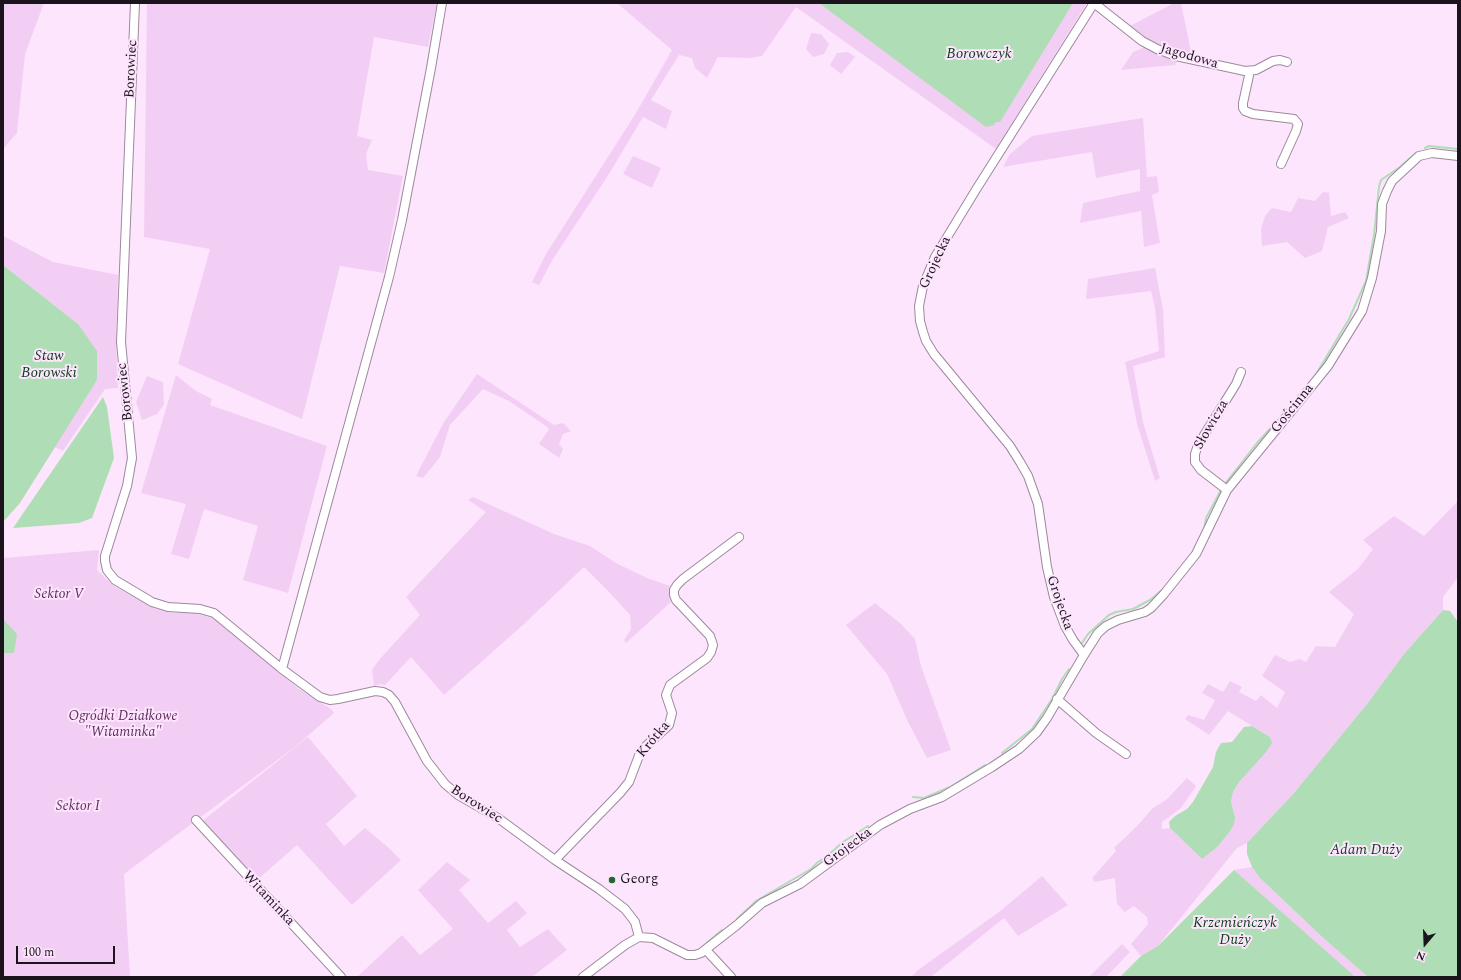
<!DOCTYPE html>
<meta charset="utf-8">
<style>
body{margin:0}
#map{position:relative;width:1461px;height:980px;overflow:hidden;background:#fde5fd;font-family:Spectral,serif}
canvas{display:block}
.frame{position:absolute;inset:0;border:4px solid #1c141c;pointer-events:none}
.north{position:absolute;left:1405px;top:924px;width:40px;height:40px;-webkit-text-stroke:3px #fde5fd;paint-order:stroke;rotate:199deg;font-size:11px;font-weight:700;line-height:16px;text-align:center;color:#1c141c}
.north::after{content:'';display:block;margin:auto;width:14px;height:18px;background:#1c141c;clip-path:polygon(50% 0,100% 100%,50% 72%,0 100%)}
.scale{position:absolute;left:16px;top:946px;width:99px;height:18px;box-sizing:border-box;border:2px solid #1c141c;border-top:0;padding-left:5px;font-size:12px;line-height:14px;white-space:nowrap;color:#1c141c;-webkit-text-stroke:3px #fde5fd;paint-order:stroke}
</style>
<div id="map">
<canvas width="1461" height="980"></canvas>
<div class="frame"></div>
<div class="north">N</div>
<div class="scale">100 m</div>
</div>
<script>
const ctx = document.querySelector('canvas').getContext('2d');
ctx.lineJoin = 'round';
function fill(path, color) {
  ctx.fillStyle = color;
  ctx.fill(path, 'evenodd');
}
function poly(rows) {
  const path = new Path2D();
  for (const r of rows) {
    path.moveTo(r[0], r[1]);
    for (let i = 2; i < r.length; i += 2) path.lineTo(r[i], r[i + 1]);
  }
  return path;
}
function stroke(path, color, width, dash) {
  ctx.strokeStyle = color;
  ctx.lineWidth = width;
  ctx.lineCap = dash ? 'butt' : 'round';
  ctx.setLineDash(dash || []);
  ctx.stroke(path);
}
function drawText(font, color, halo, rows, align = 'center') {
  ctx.font = font + ' Spectral,serif';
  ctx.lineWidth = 4;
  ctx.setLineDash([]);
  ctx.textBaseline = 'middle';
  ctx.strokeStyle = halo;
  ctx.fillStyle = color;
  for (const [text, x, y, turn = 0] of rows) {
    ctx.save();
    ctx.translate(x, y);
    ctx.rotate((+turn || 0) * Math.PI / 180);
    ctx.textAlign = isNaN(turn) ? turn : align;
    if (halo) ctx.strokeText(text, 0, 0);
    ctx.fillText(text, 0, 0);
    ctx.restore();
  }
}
const green = poly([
 [3,3,44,3,25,54,17,133,3,149],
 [147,3,437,3,428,47,374,37,357,136,372,140,366,154,368,170,403,176,384,273,340,266,302,419,178,364,210,249,144,237],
 [617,3,822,3,1066,14,1073,3,1087,3,996,149,796,7,762,56,751,58,718,57,707,78,695,68,692,58,679,55,651,100,672,111,666,129,643,117,609,174,553,259,539,285,532,282,546,254,636,113,672,50],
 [1174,3,1181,3,1192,56,1175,52,1150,41,1130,26],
 [811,33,821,34,829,44,824,54,813,57,806,49],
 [1145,47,1177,60,1175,65,1121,70,1133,52],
 [848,52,855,57,841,74,830,65,837,53],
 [1143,118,1147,177,1157,176,1159,192,1152,195,1160,243,1144,247,1141,211,1080,223,1083,203,1140,191,1140,169,1096,178,1092,152,1003,167,1010,154,1032,136],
 [633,156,661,168,652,188,623,174],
 [1323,192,1329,193,1331,216,1345,212,1349,218,1328,227,1322,251,1305,258,1287,242,1262,246,1261,229,1265,216,1272,208,1291,212,1298,198,1315,201],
 [3,236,53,262,118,275,116,343,118,388,105,389,63,451,54,447,97,380,78,324,3,265],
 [1155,268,1163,309,1165,357,1133,366,1143,422,1160,478,1155,481,1137,424,1125,362,1159,351,1155,308,1151,291,1086,299,1088,279],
 [477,374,554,425,563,423,571,431,563,434,559,444,563,449,559,458,539,444,549,429,546,426,509,401,483,389,450,425,440,457,423,478,416,476,444,422],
 [176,375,196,391,212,399,210,405,327,446,288,593,243,580,258,526,204,509,189,559,171,554,186,504,141,493],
 [147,376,163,382,164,405,157,414,142,420,136,402],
 [473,497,554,534,590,546,616,563,647,578,670,586,669,595,671,602,626,643,624,640,631,629,630,615,611,594,584,567,524,624,444,695,411,657,385,685,380,684,374,686,372,670,379,660,420,615,406,597,486,512,468,500],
 [1458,501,1458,577,1443,597,1443,610,1404,654,1367,704,1294,793,1247,843,1237,848,1158,946,1141,956,1131,944,1148,924,1147,917,1134,906,1125,912,1117,904,1115,878,1095,882,1092,878,1116,851,1114,848,1137,826,1153,808,1166,800,1187,778,1196,786,1181,808,1162,822,1162,829,1170,828,1202,859,1235,817,1231,802,1233,792,1270,737,1228,711,1209,735,1185,719,1188,715,1204,720,1215,700,1202,693,1208,684,1223,692,1230,681,1242,687,1239,692,1256,701,1261,695,1277,708,1285,692,1262,676,1275,655,1290,662,1300,659,1306,662,1316,646,1335,647,1354,614,1329,592,1358,569,1373,549,1363,540,1394,516,1424,536],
 [99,550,97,570,114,586,156,609,172,613,193,613,213,618,299,689,331,709,334,713,295,747,124,874,130,977,3,977,3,558],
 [875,603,901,624,915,639,921,666,951,750,927,758,908,722,887,674,846,625],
 [308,737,357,796,326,824,344,846,365,828,390,849,401,860,352,905,297,845,256,881,201,822],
 [447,862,470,880,459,890,488,923,516,901,527,913,507,930,520,947,548,929,567,950,532,977,357,977,402,935,420,955,453,929,418,890],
 [1252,867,1260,878,1320,935,1368,977,1355,977,1234,870],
 [1042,876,1068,905,1018,936,1004,918,931,977,911,977,918,970,999,912],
 [1122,944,1130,952,1106,977,1089,977]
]);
const water = poly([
 [819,3,1073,3,1000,122,996,122,994,125,986,127],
 [3,265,78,324,97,351,97,380,20,503,3,522],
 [103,397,107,407,114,458,92,518,79,523,13,528],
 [1443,610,1450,611,1458,622,1458,977,1368,977,1320,935,1260,878,1252,867,1247,854,1247,843,1294,793,1367,704,1404,654],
 [3,619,17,634,14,653,3,653],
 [1252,726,1270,737,1272,743,1266,752,1240,781,1233,792,1231,802,1235,817,1234,824,1230,831,1217,847,1202,859,1170,828,1169,822,1175,816,1187,809,1193,802,1213,767,1216,752,1221,743,1232,742,1244,727],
 [1234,870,1351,973,1355,977,1120,977,1141,956,1158,946]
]);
const stream = poly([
 [1425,148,1429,146,1458,149],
 [1315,376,1349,319,1366,281,1374,235,1379,187,1381,180,1400,167,1417,152],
 [1224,485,1257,443,1288,409],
 [1204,530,1206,518,1222,488],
 [1082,643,1088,634,1109,615,1116,612,1133,609,1150,600,1163,589],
 [1002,753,1032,729,1052,699,1062,679,1069,669],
 [913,797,924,798,950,787,985,765],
 [737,919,756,901,811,869,818,862,826,857,843,842,868,826],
 [702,947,722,930]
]);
const minor = poly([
 [135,3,121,342,132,458,127,486,105,556,105,561,107,570,115,580,152,602,168,607,200,609,214,613,282,669,320,697,330,700,338,699,375,691,383,692,389,695,395,702,427,761,445,784,458,795,498,818,555,860,599,889,625,909,635,922,639,937],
 [1094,3,1142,41,1157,49,1176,56,1245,71,1256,70,1273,61,1280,60,1287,62],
 [1250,71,1243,103,1243,108,1245,111,1253,114,1294,119,1298,124,1296,131,1281,164],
 [1227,490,1201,470,1195,462,1195,454,1198,445,1236,384,1241,372],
 [1084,655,1098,633,1106,626,1118,620,1145,612,1151,608,1164,594,1196,554,1227,490,1328,366,1362,311,1372,278,1381,231,1382,204,1387,191,1392,181,1419,156,1432,153,1458,156],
 [282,669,389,277,402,220,431,68,442,3],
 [1057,699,1096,733,1126,754],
 [196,820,341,977],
 [555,860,620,793,629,782,640,753,646,746,669,725,672,713,666,695,670,685,707,658,711,652,713,645,710,636,676,600,674,595,674,590,677,585,683,579,739,537],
 [706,950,731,977],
 [583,977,625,945,639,937,653,938,687,955,695,955,701,953,737,925,762,903,800,884,880,825,910,809,942,797,992,767,1019,749,1037,732,1047,718,1084,655,1073,640,1065,626,1054,597,1047,567,1038,504,1028,476,1020,462,1010,446,934,354,926,341,923,332,920,321,919,306,923,286,935,257,977,188,1094,3]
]);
const markers = [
 [612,880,4,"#226732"]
];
const streetNames = [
 ["Jagodowa",1189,57,16],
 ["Borowiec",132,69,-87],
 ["Grojecka",936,263,-65],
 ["Borowiec",126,392,-96],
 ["Gościnna",1293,409,-51],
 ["Słowicza",1212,425,-60],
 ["Grojecka",1059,603,71],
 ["Krótka",654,740,-50],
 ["Borowiec",476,805,33],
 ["Grojecka",848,848,-36],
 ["Witaminka",268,899,47]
];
const parkNames = [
 ["Sektor V",59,595],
 ["Ogródki Działkowe",123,717],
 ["\"Witaminka\"",123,733],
 ["Sektor I",78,807]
];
const poiNames = [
 ["Georg",620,880]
];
const waterNames = [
 ["Borowczyk",979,55],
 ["Staw",49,357],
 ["Borowski",49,374],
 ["Adam Duży",1366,851],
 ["Krzemieńczyk",1235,924],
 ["Duży",1235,941]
];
fill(green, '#f3cef4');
fill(water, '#afddb5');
stroke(stream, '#afddb5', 2);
stroke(minor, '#9e889e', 10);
stroke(minor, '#fff', 8);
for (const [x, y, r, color] of markers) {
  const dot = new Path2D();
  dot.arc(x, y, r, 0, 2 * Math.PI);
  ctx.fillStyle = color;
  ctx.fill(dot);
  stroke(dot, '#fde5fd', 1.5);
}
drawText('14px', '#1c141c', '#fde5fd', streetNames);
drawText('italic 14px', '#5f2d61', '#fde5fd', parkNames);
drawText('14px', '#1c141c', '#fde5fd', poiNames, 'left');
drawText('italic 15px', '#0a3e18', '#fde5fd', waterNames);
</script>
